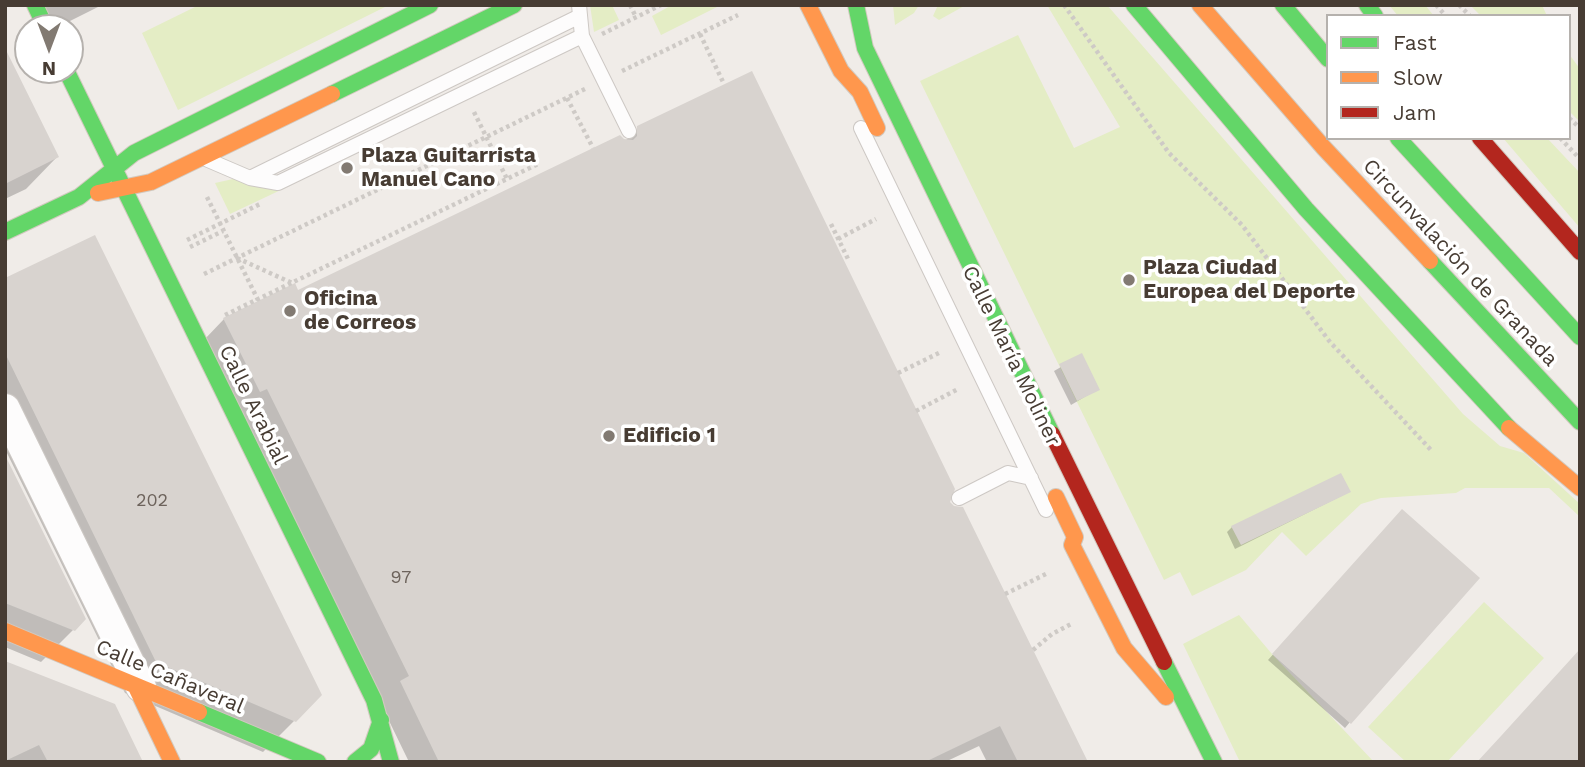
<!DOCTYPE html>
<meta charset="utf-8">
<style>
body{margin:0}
#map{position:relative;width:1585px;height:767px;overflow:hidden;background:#f0ece8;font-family:"Work Sans",sans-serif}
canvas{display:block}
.frame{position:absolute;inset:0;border:7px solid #473c33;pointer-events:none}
.legend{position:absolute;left:1326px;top:14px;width:245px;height:126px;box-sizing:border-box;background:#fff;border:2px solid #b5b1ad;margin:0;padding:9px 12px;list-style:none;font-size:21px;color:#473c33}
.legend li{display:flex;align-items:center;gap:14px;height:35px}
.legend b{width:35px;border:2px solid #b5b1ad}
.north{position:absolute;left:14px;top:14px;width:70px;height:70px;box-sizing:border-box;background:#fff;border:2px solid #b5b1ad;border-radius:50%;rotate:180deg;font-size:19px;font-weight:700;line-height:28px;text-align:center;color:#473c33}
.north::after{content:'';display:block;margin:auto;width:24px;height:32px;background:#827a72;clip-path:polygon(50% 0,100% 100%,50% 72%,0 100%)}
</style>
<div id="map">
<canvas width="1585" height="767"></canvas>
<div class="frame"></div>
<ul class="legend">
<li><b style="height:9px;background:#63d668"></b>Fast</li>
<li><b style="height:9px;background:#ff974d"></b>Slow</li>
<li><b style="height:9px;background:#b3261e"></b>Jam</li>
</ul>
<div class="north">N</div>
</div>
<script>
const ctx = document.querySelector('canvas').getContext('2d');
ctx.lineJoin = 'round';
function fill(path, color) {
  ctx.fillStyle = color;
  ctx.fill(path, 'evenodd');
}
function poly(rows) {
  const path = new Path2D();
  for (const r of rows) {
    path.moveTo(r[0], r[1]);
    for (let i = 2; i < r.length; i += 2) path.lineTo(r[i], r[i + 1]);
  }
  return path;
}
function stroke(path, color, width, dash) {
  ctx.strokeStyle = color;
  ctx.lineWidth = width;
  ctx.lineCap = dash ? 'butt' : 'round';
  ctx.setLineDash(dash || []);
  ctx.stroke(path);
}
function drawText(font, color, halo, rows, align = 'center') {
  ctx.font = font + ' "Work Sans",sans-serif';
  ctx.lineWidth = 7;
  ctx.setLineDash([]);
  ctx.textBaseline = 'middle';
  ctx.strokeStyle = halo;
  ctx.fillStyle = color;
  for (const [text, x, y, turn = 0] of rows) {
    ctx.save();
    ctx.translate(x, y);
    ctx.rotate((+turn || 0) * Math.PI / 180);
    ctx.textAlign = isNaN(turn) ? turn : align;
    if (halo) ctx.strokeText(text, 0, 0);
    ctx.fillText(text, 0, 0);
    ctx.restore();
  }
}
const green = poly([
 [199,5,389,5,178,110,142,33],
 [590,5,612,5,619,20,594,32],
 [672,5,721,5,661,35,652,16],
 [893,5,919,5,914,13,895,25],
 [938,5,966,5,939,20,933,16],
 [1047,5,1107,5,1463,414,1500,446,1524,453,1580,504,1580,517,1549,488,1465,488,1456,493,1381,498,1361,504,1306,556,1282,532,1246,570,1192,596,1180,572,1164,580,920,81,1018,35,1074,148,1120,127],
 [1389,5,1425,5,1434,16,1398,16],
 [1470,5,1542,5,1547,16,1481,16],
 [1569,54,1580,69,1580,122,1569,111],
 [1503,138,1547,138,1580,173,1580,228],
 [233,179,271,188,285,188,230,214,215,183],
 [1484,602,1544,658,1447,762,1406,762,1368,727],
 [1239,615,1272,654,1374,762,1240,762,1183,644]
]);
const shadow = poly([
 [33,5,102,5,56,28],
 [5,52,57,157,26,189,5,199],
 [639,128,948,502,1063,762,987,762,979,746,945,762,409,762,204,340,224,319,297,292,625,141],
 [5,280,320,695,263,752,125,693,5,449],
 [1082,355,1098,389,1071,405,1054,371],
 [5,460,73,630,41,662,5,647],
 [1349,492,1235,549,1227,532,1232,527],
 [1397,516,1350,722,1345,728,1268,660],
 [5,663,142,762,5,762]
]);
const building = poly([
 [5,48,59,157,5,184],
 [752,71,955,489,950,502,954,506,963,507,1088,762,1018,762,1000,726,925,762,439,762,400,681,409,676,267,389,260,392,223,318,295,283,298,290,620,135,624,139,633,140,637,136,637,126],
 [95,235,322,695,296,722,156,662,5,353,5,278],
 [1082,353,1100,390,1077,401,1059,364],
 [5,455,86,619,75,631,5,603],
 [1341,473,1351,492,1241,545,1231,526],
 [1402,509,1480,578,1351,724,1272,654],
 [1580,649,1580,762,1477,762,1501,736],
 [5,661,115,704,143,762,48,762,39,745,5,761]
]);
const path = poly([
 [630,5,636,17],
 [1064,5,1169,153,1242,225,1330,342,1431,450],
 [1436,5,1446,16],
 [1459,5,1470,16],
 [602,34,661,5],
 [700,34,724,84],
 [622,71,738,15],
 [567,98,593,148],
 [474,112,507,179],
 [1569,118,1580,128],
 [1560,138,1580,159],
 [207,197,258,300],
 [831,224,849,261],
 [838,239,876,219],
 [187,240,262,203],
 [190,247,223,231],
 [237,258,292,283],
 [204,274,585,89],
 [225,315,540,163],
 [898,373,941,352],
 [916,411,958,389],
 [1005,594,1048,573],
 [1033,650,1052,634,1073,623],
 [1140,761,1140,762]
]);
const lane = poly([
 [579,5,582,36,629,131],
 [861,128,1046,510],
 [208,160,250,178,278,183,582,36],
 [250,178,578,17],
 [959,498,1008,473,1031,478]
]);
const street = poly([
 [5,409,141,687]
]);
const fast = poly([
 [35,5,46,28],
 [856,5,865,48,1052,434],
 [1134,5,1306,209,1509,428],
 [1283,5,1328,59],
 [1367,5,1375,16],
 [66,70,374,700,391,762],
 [332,94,514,5],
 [1398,138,1580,337],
 [5,232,79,197,134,153,430,5],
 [1430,261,1580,422],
 [1164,662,1214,762],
 [199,712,318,762],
 [355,762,371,749,381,720]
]);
const slow = poly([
 [808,5,841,71,860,92,877,128],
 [1200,5,1324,148,1430,261],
 [98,193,151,182,332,94],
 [1509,428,1580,488],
 [1056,497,1075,537,1072,545,1124,648,1166,697],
 [5,631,199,712],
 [135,685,172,762]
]);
const jam = poly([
 [1480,138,1580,252],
 [1052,434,1164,662]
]);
const markers = [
 [347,168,7,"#827a72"],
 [1129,280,7,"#827a72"],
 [290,311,7,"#827a72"],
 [609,436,7,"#827a72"]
];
const numberNames = [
 ["202",152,501],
 ["97",401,578]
];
const poiNames = [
 ["Plaza Guitarrista",361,156],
 ["Manuel Cano",361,180],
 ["Plaza Ciudad",1143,268],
 ["Europea del Deporte",1143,292],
 ["Oficina",304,299],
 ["de Correos",304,323],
 ["Edificio 1",623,436]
];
const streetNames = [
 ["Circunvalación de Granada",1460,263,47],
 ["Calle María Moliner",1011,356,64],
 ["Calle Arabial",253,405,64],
 ["Calle Cañaveral",170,677,23]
];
fill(green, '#e4edc5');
fill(shadow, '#0003');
fill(building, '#d8d3cf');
stroke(lane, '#cdc8c4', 16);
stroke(street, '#cdc8c4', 32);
stroke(fast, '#d2c9bf', 18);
stroke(slow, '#d2c9bf', 18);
stroke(jam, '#d2c9bf', 18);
stroke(path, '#cecac6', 4.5, [3.5, 3.5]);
stroke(lane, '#fdfcfc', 14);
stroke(street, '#fdfcfc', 30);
stroke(fast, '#63d668', 16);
stroke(slow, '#ff974d', 16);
stroke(jam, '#b3261e', 16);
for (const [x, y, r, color] of markers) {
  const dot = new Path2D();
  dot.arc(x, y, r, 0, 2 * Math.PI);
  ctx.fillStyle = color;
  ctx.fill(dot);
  stroke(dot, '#fff', 2.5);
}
drawText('18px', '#6d635c', null, numberNames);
drawText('bold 21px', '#473c33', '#fff', poiNames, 'left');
drawText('21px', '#473c33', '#fff', streetNames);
</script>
